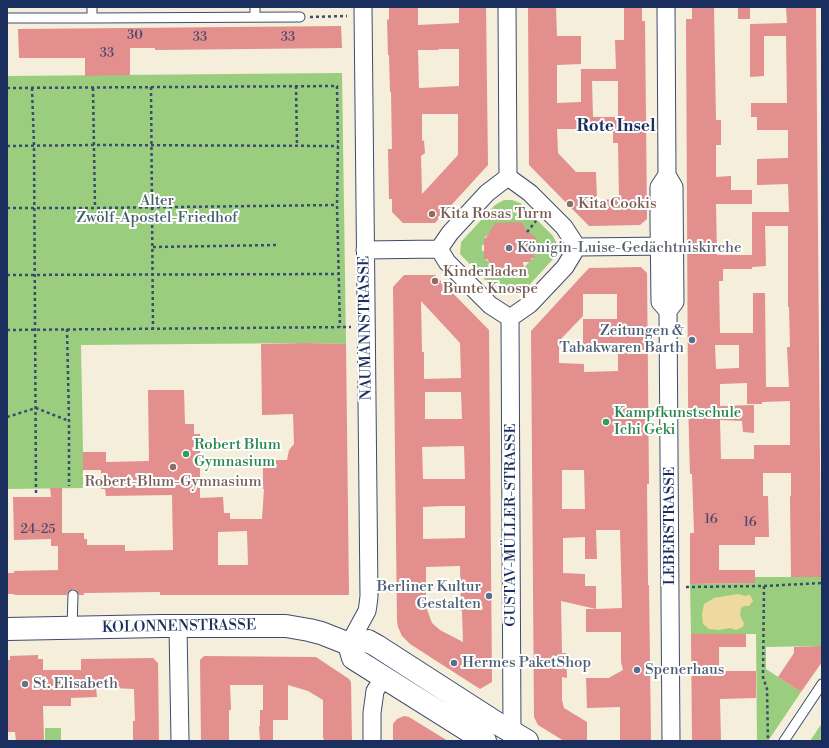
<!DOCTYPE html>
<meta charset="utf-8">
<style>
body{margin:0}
#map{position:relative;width:829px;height:748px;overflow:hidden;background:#f4eedb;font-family:"Libre Bodoni",serif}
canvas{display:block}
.frame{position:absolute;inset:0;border:8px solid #1b2f5e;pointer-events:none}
</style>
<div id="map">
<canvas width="829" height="748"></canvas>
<div class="frame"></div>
</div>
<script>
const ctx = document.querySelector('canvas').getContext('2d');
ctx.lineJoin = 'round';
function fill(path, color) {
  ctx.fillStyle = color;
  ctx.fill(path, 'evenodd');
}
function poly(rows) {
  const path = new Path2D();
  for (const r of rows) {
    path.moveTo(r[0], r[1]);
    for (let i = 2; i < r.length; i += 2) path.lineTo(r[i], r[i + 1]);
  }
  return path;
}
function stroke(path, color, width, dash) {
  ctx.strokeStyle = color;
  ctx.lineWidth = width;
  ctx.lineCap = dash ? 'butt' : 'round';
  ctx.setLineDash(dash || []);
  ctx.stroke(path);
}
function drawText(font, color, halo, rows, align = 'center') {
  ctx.font = font + ' "Libre Bodoni",serif';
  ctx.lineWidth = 4;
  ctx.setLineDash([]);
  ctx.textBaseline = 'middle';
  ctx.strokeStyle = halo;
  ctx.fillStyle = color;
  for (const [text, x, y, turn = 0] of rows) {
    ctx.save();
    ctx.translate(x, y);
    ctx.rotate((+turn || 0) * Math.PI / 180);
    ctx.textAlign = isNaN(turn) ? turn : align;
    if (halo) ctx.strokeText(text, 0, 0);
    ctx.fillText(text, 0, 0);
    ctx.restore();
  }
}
const green = poly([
 [342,73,346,344,306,343,81,345,83,452,83,488,7,489,7,76],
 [504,200,512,200,520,203,553,236,557,244,557,250,556,254,553,259,523,292,498,293,460,254,461,242,495,205],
 [499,223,516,223,534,244,537,244,537,250,534,251,535,257,531,260,519,273,513,272,513,274,506,275,506,272,500,273,497,269,484,258,484,251,482,251,482,245,484,245,484,238,487,236],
 [755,577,821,577,821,646,766,647,766,669,801,692,768,741,757,741,756,634,691,634,690,584,755,583],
 [822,723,822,741,810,741],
 [45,728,61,728,61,741,45,741]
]);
const sand = poly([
 [738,594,745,596,750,595,753,601,749,606,744,606,741,608,740,616,744,623,743,627,736,630,730,628,719,630,709,629,703,624,702,614,704,604,714,598]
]);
const building = poly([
 [389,7,418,7,418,25,459,23,459,7,486,7,488,165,435,223,403,223,392,212,392,199,389,199,388,149,392,149,391,92,390,92,389,55,388,55,387,19,389,20],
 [439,49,459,49,459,86,419,88,418,50,438,50],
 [422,114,458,114,458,155,422,194,421,156,425,153,424,141,422,140],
 [528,7,551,7,556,8,557,36,581,36,581,64,557,65,557,103,581,102,581,69,616,69,615,40,624,40,624,7,642,7,642,21,645,21,647,219,640,225,589,226,529,165],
 [592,81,618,81,618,117,593,117],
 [557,129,582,129,582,131,613,131,613,143,618,143,619,199,597,200,596,172,576,172,558,153],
 [692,7,714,7,716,120,721,120,721,145,716,145,716,177,731,176,731,190,752,190,752,204,716,204,717,255,752,255,752,212,789,212,788,184,757,185,757,159,788,158,788,130,757,130,757,117,751,117,751,103,787,103,786,36,764,36,764,76,750,77,750,24,787,23,786,7,816,7,821,577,791,577,790,496,791,496,791,473,763,473,763,496,768,496,769,537,755,537,755,545,719,545,719,570,755,570,755,583,690,584,690,533,694,533,692,474,690,474,688,400,686,19,692,19],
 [765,226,788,226,788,307,789,307,790,347,787,347,789,387,766,387,765,293,753,293,753,333,720,333,719,281,723,281,723,269,752,269,752,267,766,266],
 [715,345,739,345,739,368,716,369],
 [747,383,747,404,762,404,762,402,790,401,790,445,754,445,754,459,721,459,720,420,742,421,743,432,754,433,754,405,720,406,720,384],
 [738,7,750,7,750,19,738,19],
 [341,26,342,48,155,50,155,48,130,48,130,75,85,76,85,58,19,58,18,29],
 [521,222,527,231,536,238,537,251,534,251,535,258,532,258,530,262,523,262,524,268,516,273,506,272,499,273,498,270,492,266,487,259,484,259,484,238,486,238,495,223],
 [641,267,647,273,649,484,647,484,648,585,649,585,651,741,620,741,620,707,587,708,586,678,609,678,612,676,623,670,621,662,621,632,586,632,586,609,596,609,561,601,562,653,566,653,567,678,562,677,562,700,564,708,587,722,587,741,564,741,538,725,534,717,531,331,589,268],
 [583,294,617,294,617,319,583,319,583,347,618,347,618,371,584,372,584,364,559,363,559,345,561,339,583,316],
 [562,470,584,470,585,509,562,509],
 [596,530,620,530,622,608,596,609,596,586,585,586,585,574,563,573,563,538,585,537,585,559,597,559],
 [404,275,435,275,489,330,492,682,480,689,410,644,402,636,398,627,397,621,393,287],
 [421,301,460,343,461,378,424,379,424,352,422,352],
 [425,392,461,392,462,419,425,419],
 [464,446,465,479,423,479,422,447],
 [443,506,465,506,465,538,423,539,423,507],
 [460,566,461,611,462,611,463,642,440,630,432,623,426,607,426,567],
 [306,343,346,344,349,595,160,595,160,592,84,593,84,595,79,595,76,590,73,589,68,592,67,595,15,595,13,594,7,594,7,573,14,573,14,571,58,570,58,546,51,546,51,539,14,540,13,497,51,497,50,488,62,488,62,533,84,533,84,539,87,539,87,545,125,545,125,551,173,550,172,495,106,496,105,489,101,489,101,470,83,470,83,452,106,452,106,462,149,461,148,390,184,390,185,424,194,424,194,434,200,434,200,498,223,497,224,513,230,513,230,519,262,519,264,489,263,489,263,460,287,460,289,450,294,444,293,414,262,415,261,344],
 [247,531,248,565,218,565,218,532],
 [691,634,746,634,746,647,719,647,719,671,756,671,756,698,720,699,721,741,692,741],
 [821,646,822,662,801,692,778,677,794,653,794,647],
 [38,655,38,659,43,659,43,670,81,670,81,659,153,658,158,663,159,741,133,741,133,721,135,721,134,689,113,688,96,688,97,697,71,698,71,706,43,706,44,741,16,741,15,732,7,732,7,660,10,660,10,656],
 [204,656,310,657,316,657,349,679,351,682,352,741,324,741,324,739,323,738,323,700,308,691,288,685,288,720,273,720,273,741,260,741,259,726,260,726,260,710,263,710,263,685,230,685,231,710,229,710,229,741,201,741,200,660],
 [404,716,409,717,448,741,393,741,393,724,397,719]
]);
const path = poly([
 [310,17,347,16],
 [296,86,297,146],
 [151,87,153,329],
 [7,88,337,86,338,146,337,205,340,327],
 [32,88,34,145,36,494],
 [93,88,95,208],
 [7,146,94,145,338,146],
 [7,208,95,208,337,205],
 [527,232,536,221],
 [153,247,277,245],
 [7,275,338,274],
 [67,329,69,421,69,486],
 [7,330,351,327],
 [7,417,36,408,69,421],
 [764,586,763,677,767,689,768,741],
 [686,587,764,586,822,583]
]);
const service = poly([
 [255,7,255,17],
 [7,18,92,18,92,7],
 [92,18,300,17],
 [72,628,73,595],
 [784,741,822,684]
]);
const minor = poly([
 [507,7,508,177],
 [666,7,667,175,674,187,675,302,668,311,671,741],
 [667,175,659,187,659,222,660,302,668,311],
 [508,177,530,193,564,227,577,247,565,267,530,304,510,318,490,305,447,262,439,249,450,233,487,193,508,177],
 [577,247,671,246],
 [365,250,439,249],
 [510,318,512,732],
 [178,627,180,741],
 [349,644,367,611,368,605,369,596,363,7],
 [372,741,372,713,375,691,384,677]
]);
const secondary = poly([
 [7,629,161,626,286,626,309,630,321,633,349,644,368,641,377,646,495,722,527,741],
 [349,644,353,658,485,741]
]);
const markers = [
 [570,204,4,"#8d6e63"],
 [432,214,4,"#8d6e63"],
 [509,248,4,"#6b7280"],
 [435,281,4,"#8d6e63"],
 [692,340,4,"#5c6f8a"],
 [606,422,4,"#2e9e5b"],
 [186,454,4,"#2e9e5b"],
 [173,467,4,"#8d6e63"],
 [489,596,4,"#5c6f8a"],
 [454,663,4,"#5c6f8a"],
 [637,670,4,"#5c6f8a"],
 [25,684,4,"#6b7280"]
];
const numberNames = [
 ["30",135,36],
 ["33",200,38],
 ["33",288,38],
 ["33",107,54],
 ["16",711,520],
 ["16",750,523],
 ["24-25",38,530]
];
const parkNames = [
 ["Alter",157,201],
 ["Zwölf-Apostel-Friedhof",157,218]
];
const educationNames = [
 ["Kita Cookis",578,204],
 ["Kita Rosas Turm",440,214],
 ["Kinderladen",443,272],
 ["Bunte Knospe",443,289],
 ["Robert-Blum-Gymnasium",173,482,"center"]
];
const worshipNames = [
 ["Königin-Luise-Gedächtniskirche",517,248],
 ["St. Elisabeth",33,684]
];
const streetNames = [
 ["NAUMANNSTRASSE",366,328,-91],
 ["GUSTAV-MÜLLER-STRASSE",511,525,-90],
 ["LEBERSTRASSE",670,526,-90],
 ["KOLONNENSTRASSE",179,627,-1]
];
const serviceNames = [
 ["Zeitungen &",684,331],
 ["Tabakwaren Barth",684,348],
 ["Berliner Kultur",481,587],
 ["Gestalten",481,604],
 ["Hermes PaketShop",462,663,"left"],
 ["Spenerhaus",645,670,"left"]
];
const leisureNames = [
 ["Kampfkunstschule",614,413],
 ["Ichi Geki",614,430],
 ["Robert Blum",194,445],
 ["Gymnasium",194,462]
];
const quarterNames = [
 ["Rote Insel",616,127]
];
fill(green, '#9ace7e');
fill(sand, '#eeda9e');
fill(building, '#e28f8e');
stroke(service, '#3c4c71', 11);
stroke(minor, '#3c4c71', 19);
stroke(secondary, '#3c4c71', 24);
stroke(path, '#3c4c71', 2.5, [3, 3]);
stroke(service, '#fff', 9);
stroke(minor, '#fff', 17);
stroke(secondary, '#fff', 22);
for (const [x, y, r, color] of markers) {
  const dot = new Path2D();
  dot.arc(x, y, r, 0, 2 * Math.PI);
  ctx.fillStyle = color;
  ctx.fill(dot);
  stroke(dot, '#fff', 1.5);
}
drawText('13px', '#4d476a', null, numberNames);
drawText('15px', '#415f68', '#fff', parkNames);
drawText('15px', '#785e54', '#fff', educationNames, 'left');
drawText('15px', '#5b616d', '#fff', worshipNames, 'left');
drawText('15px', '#1b2f5e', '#fff', streetNames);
drawText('15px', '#4e5e75', '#fff', serviceNames, 'right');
drawText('15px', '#27864d', '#fff', leisureNames, 'left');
drawText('bold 17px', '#1b2f5e', '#fff', quarterNames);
</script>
